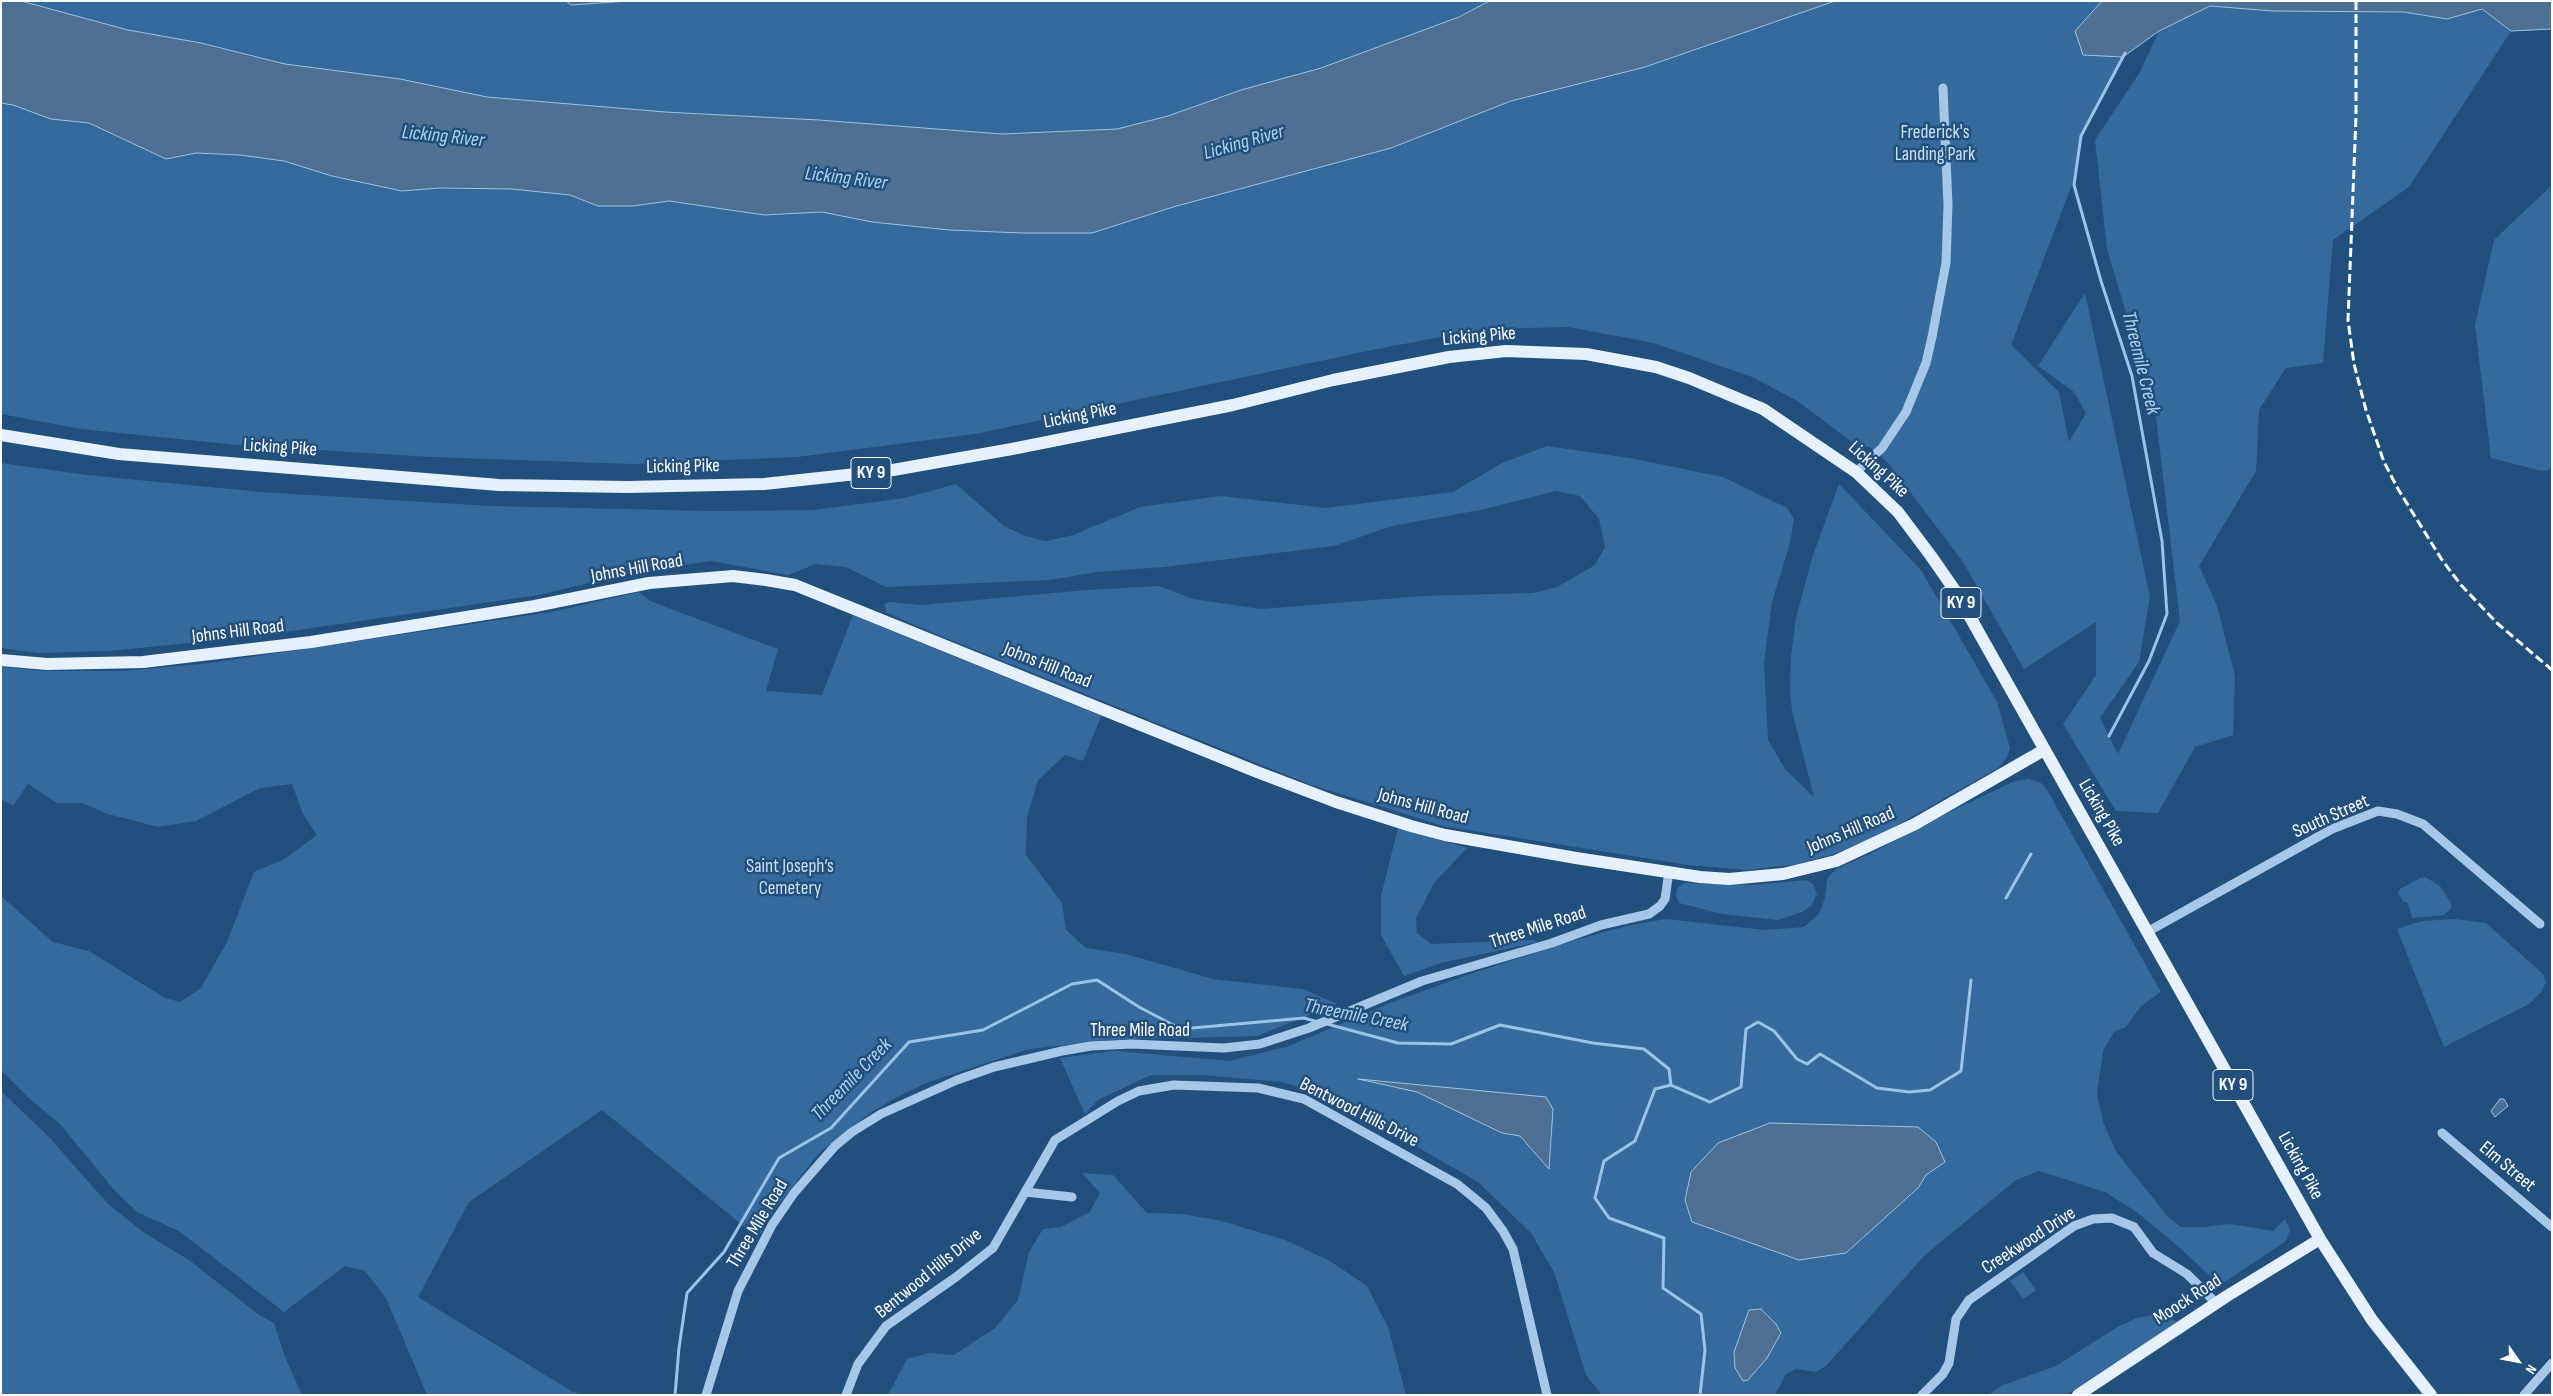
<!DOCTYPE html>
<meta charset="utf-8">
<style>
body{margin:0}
#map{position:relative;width:2553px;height:1396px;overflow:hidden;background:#21507f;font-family:"Sofia Sans Condensed",sans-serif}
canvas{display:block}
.frame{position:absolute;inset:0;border:2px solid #fff;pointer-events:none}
.north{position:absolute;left:2493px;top:1336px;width:50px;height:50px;-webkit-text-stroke:4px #21507f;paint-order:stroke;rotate:123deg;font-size:14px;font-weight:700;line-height:20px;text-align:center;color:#fff}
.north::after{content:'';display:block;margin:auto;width:18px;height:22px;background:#fff;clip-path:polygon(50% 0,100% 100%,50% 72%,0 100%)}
</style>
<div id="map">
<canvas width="2553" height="1396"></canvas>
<div class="frame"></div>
<div class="north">N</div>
</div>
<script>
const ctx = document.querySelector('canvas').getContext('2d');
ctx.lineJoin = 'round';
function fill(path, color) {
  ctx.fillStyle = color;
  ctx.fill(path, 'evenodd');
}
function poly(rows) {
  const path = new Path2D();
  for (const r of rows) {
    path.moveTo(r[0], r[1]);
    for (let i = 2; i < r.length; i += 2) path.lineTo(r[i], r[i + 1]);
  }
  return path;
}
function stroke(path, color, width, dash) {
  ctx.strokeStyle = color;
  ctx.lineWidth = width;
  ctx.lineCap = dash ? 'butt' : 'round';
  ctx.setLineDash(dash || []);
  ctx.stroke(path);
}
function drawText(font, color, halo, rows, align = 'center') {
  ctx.font = font + ' "Sofia Sans Condensed",sans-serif';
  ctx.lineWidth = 5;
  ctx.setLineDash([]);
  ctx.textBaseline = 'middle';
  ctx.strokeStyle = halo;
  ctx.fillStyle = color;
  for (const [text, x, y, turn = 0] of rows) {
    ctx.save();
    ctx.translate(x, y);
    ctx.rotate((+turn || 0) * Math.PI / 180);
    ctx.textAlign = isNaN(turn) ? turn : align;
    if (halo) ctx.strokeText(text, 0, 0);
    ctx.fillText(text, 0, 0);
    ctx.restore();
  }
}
const green = poly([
 [21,1,1489,1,1459,17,1321,68,1241,90,1168,116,1117,129,1002,134,819,120,665,112,487,97,400,79,285,64,201,43,128,30],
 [1835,1,2102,1,2075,31,2106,55,2123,57,2081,136,2076,174,2011,345,2059,392,2069,442,2086,413,2074,392,2038,366,2085,293,2150,597,2139,662,2100,718,2118,754,2180,621,2155,409,2107,249,2095,140,2140,72,2159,31,2210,6,2273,11,2404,12,2447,19,2482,9,2511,31,2409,187,2333,240,2323,363,2286,368,2259,410,2256,471,2199,566,2217,606,2235,676,2233,735,2195,747,2158,813,2116,811,2063,724,2096,675,2096,622,2024,669,1963,562,1889,464,1870,447,1856,445,1796,400,1752,377,1654,343,1568,327,1484,329,1377,349,975,434,797,457,633,464,431,457,237,445,81,429,1,414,1,103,13,105,51,119,89,123,166,159,196,153,240,155,284,161,332,176,402,191,439,188,512,189,570,195,598,206,633,206,669,201,764,215,822,212,872,222,949,230,1092,233,1173,207,1391,148,1511,101,1645,67],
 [2552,185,2552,469,2542,471,2491,458,2475,325,2494,240],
 [1547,446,1630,458,1723,477,1787,508,1794,519,1790,543,1772,602,1764,663,1768,740,1785,769,1814,797,1792,711,1790,689,1791,656,1796,618,1812,558,1839,484,1921,570,1997,702,2010,748,2007,757,1998,768,1878,836,1834,854,1797,864,1746,870,1689,865,1443,826,1309,784,931,632,887,613,884,604,890,602,922,605,1086,590,1159,586,1193,599,1261,609,1423,596,1533,593,1557,587,1595,565,1605,547,1599,519,1580,496,1556,491,1485,509,1392,526,1334,546,1164,567,1097,572,1050,580,886,587,846,567,816,564,788,575,711,561,634,572,539,595,257,636,110,651,38,653,1,648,1,463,87,475,261,492,490,506,713,511,814,510,904,498,956,484,1004,526,1025,536,1046,541,1073,535,1140,507,1221,496,1326,508,1453,492,1502,463],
 [639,592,650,601,778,649,766,691,822,695,853,615,1101,716,1083,761,1065,755,1038,780,1027,817,1026,855,1062,903,1066,930,1086,948,1126,954,1213,979,1303,989,1337,1004,1257,1036,1110,1040,1029,1049,929,1082,899,1096,870,1113,818,1154,773,1212,758,1238,602,1110,469,1202,418,1297,573,1392,585,1395,427,1395,386,1298,365,1271,345,1266,284,1312,179,1231,137,1212,115,1191,60,1124,30,1099,1,1070,1,896,53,942,89,951,165,998,180,1002,201,988,227,942,254,872,283,860,317,835,303,814,292,784,260,788,196,821,158,827,108,814,82,803,57,803,28,784,13,806,1,799,1,667,45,671,124,671,211,663,551,612],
 [2028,779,2041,783,2047,790,2161,992,2141,1006,2126,1027,2114,1032,2103,1051,2097,1094,2103,1122,2117,1153,2169,1218,2181,1227,2204,1227,2230,1224,2273,1231,2285,1219,2290,1230,2286,1241,2220,1285,2180,1248,2138,1213,2105,1192,2039,1171,2016,1180,1924,1256,1826,1366,1816,1372,1796,1369,1786,1374,1775,1395,1602,1395,1586,1375,1554,1272,1531,1233,1478,1182,1327,1095,1282,1082,1203,1075,1151,1075,1098,1100,1085,1114,1060,1058,1115,1051,1230,1061,1289,1046,1390,1003,1473,973,1579,939,1631,925,1666,919,1765,930,1804,927,1819,914,1825,898,1827,879,1836,869,1870,854,1926,823,2015,781],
 [1364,1081,1553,1109,1549,1168,1520,1136,1502,1133,1417,1092],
 [1770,1123,1945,1162,1926,1175,1918,1188,1846,1253],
 [1762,1309,1776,1324,1745,1323,1749,1310],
 [1398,828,1467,848,1434,883,1416,918,1417,933,1431,944,1533,940,1538,942,1441,963,1404,976,1381,935,1381,896],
 [2425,877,2440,886,2451,903,2451,909,2444,915,2412,918,2408,903,2403,901,2398,893,2400,889,2420,878],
 [1806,880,1813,884,1817,894,1812,905,1802,912,1778,920,1722,914,1679,903,1676,895,1677,888,1685,883,1754,885],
 [2455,919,2486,923,2543,974,2546,982,2542,991,2529,1004,2444,1047,2397,929,2422,921],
 [1,1091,50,1138,107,1203,143,1232,189,1260,259,1315,274,1323,285,1357,302,1395,1,1395],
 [1082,1173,1113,1175,1147,1213,1182,1214,1218,1220,1285,1240,1330,1261,1367,1286,1388,1327,1406,1395,888,1395,907,1359,929,1353,954,1355,995,1328,1018,1300,1029,1252,1043,1229,1061,1227,1090,1212,1100,1193],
 [2023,1272,2036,1290,2023,1299,2010,1281],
 [2159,1314,2178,1322,2066,1395,1988,1395,2003,1385,2056,1366,2119,1326,2137,1318]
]);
const water = poly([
 [1,1,21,1,128,30,201,43,285,64,400,79,487,97,665,112,819,120,1002,134,1117,129,1168,116,1241,90,1321,68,1459,17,1489,1,1835,1,1645,67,1511,101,1391,148,1173,207,1092,233,1023,233,949,230,872,222,822,212,764,215,669,201,633,206,598,206,570,195,512,189,439,188,402,191,332,176,284,161,240,155,196,153,166,159,89,123,51,119,13,105,1,103,1,1],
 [566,1,628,1,571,5,566,1],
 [2102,1,2552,1,2552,29,2511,31,2482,9,2447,19,2404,12,2273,11,2210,6,2159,31,2123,57,2083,55,2075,31,2102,1],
 [1358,1079,1546,1097,1553,1109,1549,1169,1520,1136,1502,1133,1417,1092,1358,1079],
 [2500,1099,2504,1099,2508,1106,2495,1117,2491,1111,2500,1099],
 [1770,1123,1918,1127,1936,1142,1945,1162,1926,1175,1918,1188,1846,1253,1799,1260,1692,1222,1685,1200,1691,1172,1718,1143,1770,1123],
 [1761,1309,1776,1324,1781,1333,1767,1358,1748,1380,1743,1381,1735,1368,1734,1352,1749,1310,1761,1309]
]);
const stream = poly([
 [2109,736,2149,661,2167,614,2162,541,2132,376,2101,281,2074,185,2081,136,2125,53],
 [2006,898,2031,854],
 [1327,1024,1398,1043,1451,1044,1500,1025,1593,1043,1644,1049,1669,1069,1671,1085,1710,1102,1741,1087,1746,1029,1758,1022,1774,1031,1797,1059,1807,1064,1820,1054,1877,1088,1909,1092,1930,1090,1961,1071,1971,980],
 [1671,1085,1655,1089,1635,1141,1604,1161,1595,1198,1609,1218,1664,1238,1663,1288,1701,1314,1705,1350,1700,1395],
 [675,1395,679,1348,687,1293,724,1252,779,1158,831,1128,909,1042,983,1030,1072,984,1097,980,1139,1007,1181,1029,1304,1018,1318,1022]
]);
const minor = poly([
 [1856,472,1882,448,1906,412,1926,363,1932,337,1946,263,1948,205,1943,88],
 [2147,932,2332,829,2378,811,2397,814,2423,824,2540,924],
 [2442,1133,2552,1227],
 [1025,1192,1072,1197],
 [706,1395,738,1291,772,1225,794,1193,835,1146,852,1132,881,1114,957,1080,994,1067,1062,1051,1091,1046,1131,1044,1224,1048,1260,1044,1309,1028,1422,981,1552,943,1601,925,1649,914,1660,906,1665,899,1669,871],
 [846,1395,858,1364,886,1326,956,1277,993,1248,1055,1140,1118,1101,1139,1091,1174,1085,1258,1088,1304,1099,1457,1184,1473,1197,1486,1208,1503,1231,1513,1249,1547,1395],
 [1922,1395,1943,1374,1949,1363,1956,1319,1969,1300,2074,1226,2093,1219,2112,1218,2134,1227,2153,1253,2187,1274,2216,1303],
 [2524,1395,2552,1363]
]);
const major = poly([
 [1,435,119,454,499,485,628,487,764,484,893,470,1012,449,1233,405,1333,380,1449,357,1506,351,1586,354,1656,367,1689,378,1763,409,1856,472,1898,512,1931,556,1956,592,2320,1239,2372,1320,2431,1395],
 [1,660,47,664,143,662,311,642,535,606,649,583,733,576,766,580,795,585,1257,772,1336,802,1411,826,1445,835,1576,858,1700,877,1729,879,1783,874,1836,861,1915,824,2044,750],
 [2078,1395,2227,1296,2320,1239]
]);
const rail = poly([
 [2356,1,2356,116,2348,320,2354,364,2366,410,2384,462,2398,489,2442,560,2461,585,2497,623,2552,670]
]);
const shields = [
 [871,473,40],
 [1961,603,40],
 [2233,1085,40]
];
const shieldNames = [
 ["KY 9",871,473],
 ["KY 9",1961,603],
 ["KY 9",2233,1085]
];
const parkNames = [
 ["Frederick's",1935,133],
 ["Landing Park",1935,155],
 ["Saint Joseph’s",790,867],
 ["Cemetery",790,889]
];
const streetNames = [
 ["Licking Pike",1479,337,-5],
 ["Licking Pike",1080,416,-11],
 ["Licking Pike",280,448,4],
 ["Licking Pike",683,467,-1],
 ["Licking Pike",1878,470,42],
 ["Johns Hill Road",637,569,-10],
 ["Johns Hill Road",238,632,-7],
 ["Johns Hill Road",1047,666,22],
 ["Johns Hill Road",1423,807,15],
 ["Licking Pike",2101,813,60],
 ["South Street",2331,817,-24],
 ["Johns Hill Road",1851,831,-23],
 ["Three Mile Road",1538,928,-18],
 ["Three Mile Road",1140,1031],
 ["Bentwood Hills Drive",1359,1113,27],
 ["Licking Pike",2300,1166,61],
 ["Elm Street",2507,1167,40],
 ["Three Mile Road",758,1224,-59],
 ["Creekwood Drive",2029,1241,-33],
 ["Bentwood Hills Drive",929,1274,-39],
 ["Moock Road",2188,1300,-33]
];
const waterNames = [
 ["Licking River",443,137,6],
 ["Licking River",1244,143,-16],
 ["Licking River",846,179,7],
 ["Threemile Creek",2140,363,76],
 ["Threemile Creek",1356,1016,11],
 ["Threemile Creek",852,1080,-46]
];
fill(green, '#346a9d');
fill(water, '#4e7092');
stroke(water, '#99c3e8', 1);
stroke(stream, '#99c3e8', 3);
stroke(minor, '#a6c7e7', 9);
stroke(major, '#e7f1fd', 12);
stroke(rail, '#fff', 3, [9, 4]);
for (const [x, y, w] of shields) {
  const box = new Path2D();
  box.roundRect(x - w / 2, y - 15.5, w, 31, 4);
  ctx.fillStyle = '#21507f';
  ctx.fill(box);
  stroke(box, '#fff', 1);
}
drawText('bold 18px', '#fff', null, shieldNames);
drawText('19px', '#c9e0f5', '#21507f', parkNames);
drawText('19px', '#fff', '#21507f', streetNames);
drawText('italic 20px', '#b1d1ef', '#21507f', waterNames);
</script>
